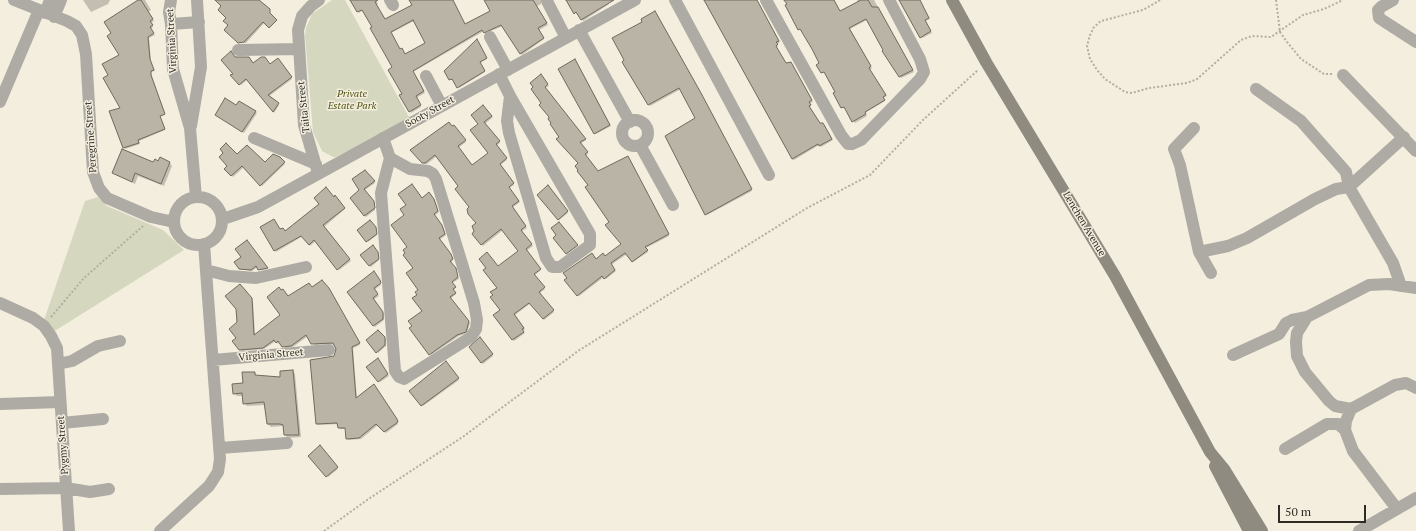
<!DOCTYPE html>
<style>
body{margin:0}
#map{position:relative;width:1416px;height:531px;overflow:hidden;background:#f4eede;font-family:"PT Serif",serif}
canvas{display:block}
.scale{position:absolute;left:1278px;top:505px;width:88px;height:18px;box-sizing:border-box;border:2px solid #2e2b25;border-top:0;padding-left:5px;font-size:12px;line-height:14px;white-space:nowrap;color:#2e2b25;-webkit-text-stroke:3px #f4eede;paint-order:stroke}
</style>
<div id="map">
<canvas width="1416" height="531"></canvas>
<div class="scale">50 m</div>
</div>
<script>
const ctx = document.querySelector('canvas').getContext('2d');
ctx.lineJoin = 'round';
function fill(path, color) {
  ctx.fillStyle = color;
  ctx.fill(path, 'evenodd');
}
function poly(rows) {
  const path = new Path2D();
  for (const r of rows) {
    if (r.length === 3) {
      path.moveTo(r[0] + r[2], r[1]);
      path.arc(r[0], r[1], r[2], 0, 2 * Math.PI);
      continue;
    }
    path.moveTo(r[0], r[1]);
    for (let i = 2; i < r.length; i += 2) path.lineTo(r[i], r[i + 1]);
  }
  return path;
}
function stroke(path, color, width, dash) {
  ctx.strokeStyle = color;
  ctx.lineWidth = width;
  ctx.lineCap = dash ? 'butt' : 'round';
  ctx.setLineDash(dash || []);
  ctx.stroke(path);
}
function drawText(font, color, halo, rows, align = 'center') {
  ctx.font = font + ' "PT Serif",serif';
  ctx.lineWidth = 3;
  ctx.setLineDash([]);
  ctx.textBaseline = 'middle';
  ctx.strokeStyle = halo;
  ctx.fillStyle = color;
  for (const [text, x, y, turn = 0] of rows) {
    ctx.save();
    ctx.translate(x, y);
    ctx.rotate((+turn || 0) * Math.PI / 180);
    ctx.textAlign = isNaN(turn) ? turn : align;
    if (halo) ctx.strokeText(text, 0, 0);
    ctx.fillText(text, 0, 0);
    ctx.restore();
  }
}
const green = poly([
 [332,0,345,0,410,119,336,157,333,157,322,151,313,132,305,36,306,28,312,14],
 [98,197,107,206,163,230,184,250,53,332,44,320,85,201]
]);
const shadow = poly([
 [83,0,110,0,108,4,91,12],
 [140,0,145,0,151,10,148,12,154,21,151,23,153,27,151,29,155,35,149,38,151,61,155,71,151,72,152,77,165,115,160,117,165,130,139,141,140,144,125,149,121,108,109,76,121,55],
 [221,0,245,0,266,21,246,43,240,43,226,30,230,25],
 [352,0,376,0,378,4,376,5,385,20,413,6,410,0,453,0,465,25,491,12,485,0,541,0,541,4,537,6,548,25,539,30,544,39,522,55,503,26,486,33,484,31,413,72,425,93,416,98,421,107,411,113,393,68,363,10,359,13],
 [414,21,426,43,406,55,400,50,391,33],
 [567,0,607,0,609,4,583,21,578,13,575,13],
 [705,0,753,0,759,4,780,42,777,44,778,46,776,47,786,64,792,65,813,102,810,103,811,106,809,107,820,124,824,125,833,140,821,147,819,145,794,160,792,159],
 [785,0,831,0,841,12,858,3,857,0,874,0,914,72,901,78,900,77,883,51,885,50,867,20,850,29,872,68,870,70,887,96,883,98,885,101,865,113,867,116,855,123,846,108,842,108,834,93,836,92,825,73,822,72,820,64,802,29,799,29],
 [900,0,919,0,930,19,925,21,932,33,922,38,921,37],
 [656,13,752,191,707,215,697,119,681,89,650,106,625,61,644,22],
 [478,42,487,59,480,63,485,72,459,88,453,80,450,80,445,71],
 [235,58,253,64,270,65,279,61,292,79,268,97,279,105,274,113,247,80,241,85,240,84,234,74],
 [576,61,611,126,596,134,559,69],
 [541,76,549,86,545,88,586,140,580,144,588,154,585,156,598,172,628,157,629,158,669,236,646,248,648,252,633,262,627,254,611,265,616,271,606,279,604,277,579,296,566,280,622,245,589,185,580,163,560,137,543,103],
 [240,102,257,113,244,133,217,116,236,107],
 [483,106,493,117,485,124,500,143,496,146,507,160,500,165,514,185,509,188,520,202,512,208,527,228,522,231,533,246,526,251,541,270,535,275,545,289,540,293,554,312,544,320,531,303,515,315,525,329,523,331,525,333,514,341,494,315,501,310,498,267,519,252,503,230,483,246,473,234,475,232,477,223,470,208,459,187,437,156,427,164,424,164,411,150,455,127,466,142,458,148,472,166,489,153,480,124],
 [237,156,265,163,279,158,285,164,262,186,244,167,233,177,226,169],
 [153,163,170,163,172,166,164,186,138,176,135,184,113,173],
 [365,172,375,183,365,190,375,203,375,210,366,217,351,199,361,191],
 [548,186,568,213,559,220,539,195],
 [429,194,435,201,439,212,434,216,443,227,446,235,439,240,452,257,453,260,451,263,456,271,459,279,452,283,456,288,453,290,456,294,450,299,470,323,467,333,459,336,431,355,423,311,418,295,420,290,408,247,406,215],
 [336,197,345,209,324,227,351,261,339,270,316,241,310,246,303,236,276,252,275,250,280,230,285,233],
 [370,221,377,230,377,235,368,242,359,230],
 [559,223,578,246,567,254,554,238,558,235],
 [248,242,268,269,261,270,258,267,252,271,239,269],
 [374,247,379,254,379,260,371,267,361,255],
 [375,274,381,285,374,290,379,296,373,300,384,314,384,320,375,327,348,292],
 [242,287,253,301,255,335,282,315,289,297,312,288,330,291,360,345,353,348,357,399,375,387,398,424,386,433,378,425,361,439,348,440,346,429,340,429,339,424,318,425,317,424,333,357,337,353,336,346,331,344,314,345,308,336,293,347,285,348,280,342,278,344,276,341,264,349,241,351,237,338],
 [378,331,386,339,386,346,378,353,367,340],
 [480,338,493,356,483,364,470,347],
 [379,361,389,376,380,382,368,367],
 [447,364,459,380,423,406,410,391],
 [293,371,295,374,301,437,288,438,285,435,284,426,271,427,268,424,265,405,247,406,244,403,243,396,237,396,234,393,254,373,257,376,281,378],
 [320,447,338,469,328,477,309,456]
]);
const building = poly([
 [138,0,141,0,153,19,150,21,153,25,150,27,154,33,148,37,150,59,154,70,151,71,151,75,165,114,160,116,165,129,138,140,139,143,123,148,109,111,120,108,103,78,108,75,102,64,119,55,107,36,111,33,104,22,138,0],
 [215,0,259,0,270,9,270,13,277,20,269,28,263,22,244,42,238,43,224,30,228,25,223,21,226,18,218,10,221,6,215,0],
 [350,0,378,0,375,2,385,19,412,5,409,0,453,0,465,24,490,11,484,0,533,0,547,23,538,28,544,38,520,54,501,25,484,33,482,30,413,71,424,91,416,96,421,105,409,112,399,95,402,94,388,70,392,67,370,28,372,27,362,10,357,12,350,0],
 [413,20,425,43,405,54,402,48,400,49,391,32,413,20],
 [566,0,614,0,581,20,576,12,574,14,566,0],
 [704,0,757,0,779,41,776,42,778,44,776,46,786,63,791,62,812,100,809,102,811,105,809,106,820,123,823,123,832,139,819,146,818,144,792,159,704,0],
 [784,0,834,0,840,11,861,0,868,0,872,7,878,7,913,70,899,77,882,51,883,50,866,19,849,28,871,66,869,68,886,95,883,97,885,100,865,112,866,114,852,122,844,107,841,108,833,93,835,92,824,72,821,73,816,65,819,63,812,49,800,29,798,30,785,5,787,4,784,0],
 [899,0,920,0,929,18,925,20,931,31,920,38,899,0],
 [655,11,701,93,752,189,705,215,665,136,695,118,679,88,648,105,622,62,624,60,612,38,642,22,641,19,655,11],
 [477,39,487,58,480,62,485,71,457,88,452,79,449,80,444,71,477,39],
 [231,51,235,57,249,57,253,63,261,57,265,57,270,64,278,58,292,77,268,95,279,103,273,112,246,79,239,85,230,75,233,74,221,60,231,51],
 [575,59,610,125,594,134,558,69,575,59],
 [541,74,548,84,545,87,586,139,580,142,588,152,585,154,598,171,628,156,669,234,645,247,648,250,632,262,625,253,611,263,615,270,604,279,602,276,577,296,564,280,567,278,563,273,592,253,596,259,603,253,605,256,621,244,605,225,609,222,585,187,588,185,577,171,578,170,575,166,578,163,556,139,559,137,550,124,551,123,548,119,549,117,539,105,541,103,531,89,533,87,530,83,541,74],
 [225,98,236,105,239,101,256,111,242,132,215,115,225,98],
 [483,105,492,116,484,122,500,141,496,144,507,158,500,164,514,183,509,187,519,201,512,206,526,226,521,230,532,244,526,249,541,269,534,274,545,287,539,292,554,310,543,319,529,303,514,314,524,328,522,329,524,332,512,340,493,315,500,310,490,297,493,295,490,292,497,288,483,270,486,268,479,259,487,252,498,266,518,251,501,229,481,245,472,234,474,231,472,226,476,223,468,214,467,209,469,207,455,189,458,186,435,155,425,163,422,163,410,150,449,122,452,126,454,125,466,140,458,146,472,165,488,153,470,130,478,124,471,115,483,105],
 [226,143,237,154,247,145,265,162,273,154,280,157,285,162,260,186,242,166,231,176,224,169,227,166,219,157,223,153,220,149,226,143],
 [122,149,153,162,155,159,158,161,160,157,170,162,161,184,135,173,132,182,112,173,122,149],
 [365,170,375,181,364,189,374,201,375,208,364,216,350,198,359,190,352,179,365,170],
 [412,184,422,198,429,192,434,199,438,211,434,214,442,225,445,234,439,238,451,254,453,259,450,261,456,268,458,277,452,282,456,287,453,289,456,293,450,297,469,321,466,332,457,335,429,355,409,328,412,326,408,321,422,311,412,298,417,295,415,292,418,290,406,273,413,268,403,255,405,253,403,250,407,247,391,225,404,215,400,209,406,205,398,194,412,184],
 [548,185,568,211,558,220,537,195,548,185],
 [326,187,334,197,335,195,345,208,323,225,350,259,337,270,314,240,309,245,301,236,274,251,260,227,274,219,280,229,283,228,285,231,319,204,314,198,326,187],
 [370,220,376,227,377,234,366,242,357,230,370,220],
 [559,222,578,245,566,254,553,238,556,235,551,228,559,222],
 [247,240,268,268,258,270,256,266,251,270,239,269,234,262,241,257,235,249,247,240],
 [373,245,378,252,379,259,369,266,360,255,373,245],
 [374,271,380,280,381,283,374,288,378,294,373,298,383,312,383,319,373,326,347,292,374,271],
 [322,280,329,288,360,343,352,347,356,398,374,384,397,419,398,422,384,432,376,424,359,438,346,439,345,428,338,428,337,423,316,424,310,360,334,356,336,349,333,343,311,344,306,335,291,346,282,347,278,341,276,343,274,340,263,348,239,350,232,341,236,338,229,329,237,322,236,309,225,296,240,284,252,298,254,335,280,315,267,297,279,287,281,290,283,289,288,296,309,283,312,287,322,280],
 [378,330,385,337,385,345,376,353,366,340,378,330],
 [480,337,493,354,481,363,469,347,480,337],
 [378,358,388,374,378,382,366,367,378,358],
 [446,361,459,378,421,406,409,391,446,361],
 [293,370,299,435,284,435,283,425,280,424,267,424,264,402,243,404,242,393,233,394,232,384,243,383,242,372,255,372,255,375,280,377,280,371,293,370],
 [320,445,338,467,326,477,308,456,320,445]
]);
const path = poly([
 [1160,0,1143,10,1101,21,1094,27,1090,35,1087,46,1090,59,1097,70,1105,79,1125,92,1132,93,1149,88,1187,83,1197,79,1241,40,1252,36,1271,37,1303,15,1324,9,1343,0],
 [1276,0,1280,32,1287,42,1301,59,1324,74,1333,74],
 [51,317,84,278,143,226],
 [324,531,367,500,464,436,578,351,807,208,870,175,923,120,978,70]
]);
const minor = poly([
 [14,0,67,21,76,26,82,35,86,54,93,172,99,188,107,198,114,201,151,217,174,222],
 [171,0,169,12,171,24,173,69,190,128,196,197],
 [390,0,393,5],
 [675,0,769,175],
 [766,0,841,135,848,144,852,144,861,140,920,79,924,72,920,59,889,0],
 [1393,0,1381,7,1378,10,1379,18,1416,42],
 [547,1,566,38],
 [45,13,50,0],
 [54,17,61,0],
 [171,24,199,22],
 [579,30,630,122],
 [490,37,508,70],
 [238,50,299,49],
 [499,74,510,96,590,234,590,245,560,267,552,267,546,258,509,133,507,121,510,96],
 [1343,75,1416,151],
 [426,76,442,106],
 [1256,89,1301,121,1346,172,1349,187,1393,263,1401,286],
 [0,102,39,10],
 [635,133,13],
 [191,126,201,67,197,0],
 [1194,128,1174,149,1180,165,1199,252,1211,273],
 [254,138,316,164],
 [383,138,390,158,381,193,395,371,399,377,404,379,471,337,476,329,477,320,474,303,436,179,433,174,428,171,410,169,390,158],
 [640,145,673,205],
 [318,173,304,125,298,30,302,16,311,6,319,0],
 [198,221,24],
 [223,219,258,207,635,0],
 [1199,252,1228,246,1247,238,1315,199,1336,189,1349,187,1404,137],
 [206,270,229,276,256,278,306,267],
 [0,303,33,318,44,326,51,336,57,348,69,531],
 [1307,317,1297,333,1296,342,1297,356,1305,372,1329,401,1335,406,1351,409],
 [1233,355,1279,334,1286,323,1292,320,1307,317,1369,285,1389,284,1416,288],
 [213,360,329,350],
 [58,364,72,361,98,346,120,341],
 [0,404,60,402],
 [62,423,103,419],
 [220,448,287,443],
 [1285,449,1327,424,1338,424,1345,430],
 [0,489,66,488,90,492,109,489],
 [1397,509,1353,451,1345,430,1346,421,1351,409,1395,385,1406,383,1416,388],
 [160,531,209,486,218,472,220,459,204,244],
 [1359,531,1416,498]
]);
const secondary = poly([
 [952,0,986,62,1115,276,1210,452,1224,469,1262,531],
 [1215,466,1249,531]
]);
const streetNames = [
 ["Virginia Street",172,41,-93],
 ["Taita Street",304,107,-96],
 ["Sooty Street",430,112,-29],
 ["Peregrine Street",91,137,-94],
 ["Lenchen Avenue",1084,224,59],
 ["Virginia Street",271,355,-5],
 ["Pygmy Street",63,445,-94]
];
const parkNames = [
 ["Private",352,94],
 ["Estate Park",352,106]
];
fill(green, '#d5d8bf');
fill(shadow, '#0003');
fill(building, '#bab4a6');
stroke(building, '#6f6a5c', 1);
stroke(path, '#b3aea2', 2, [2, 2]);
stroke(minor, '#aeaba5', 12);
stroke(secondary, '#8f8b81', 12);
drawText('10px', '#2e2b25', '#f4eede', streetNames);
drawText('italic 10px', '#535616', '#f4eede', parkNames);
</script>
